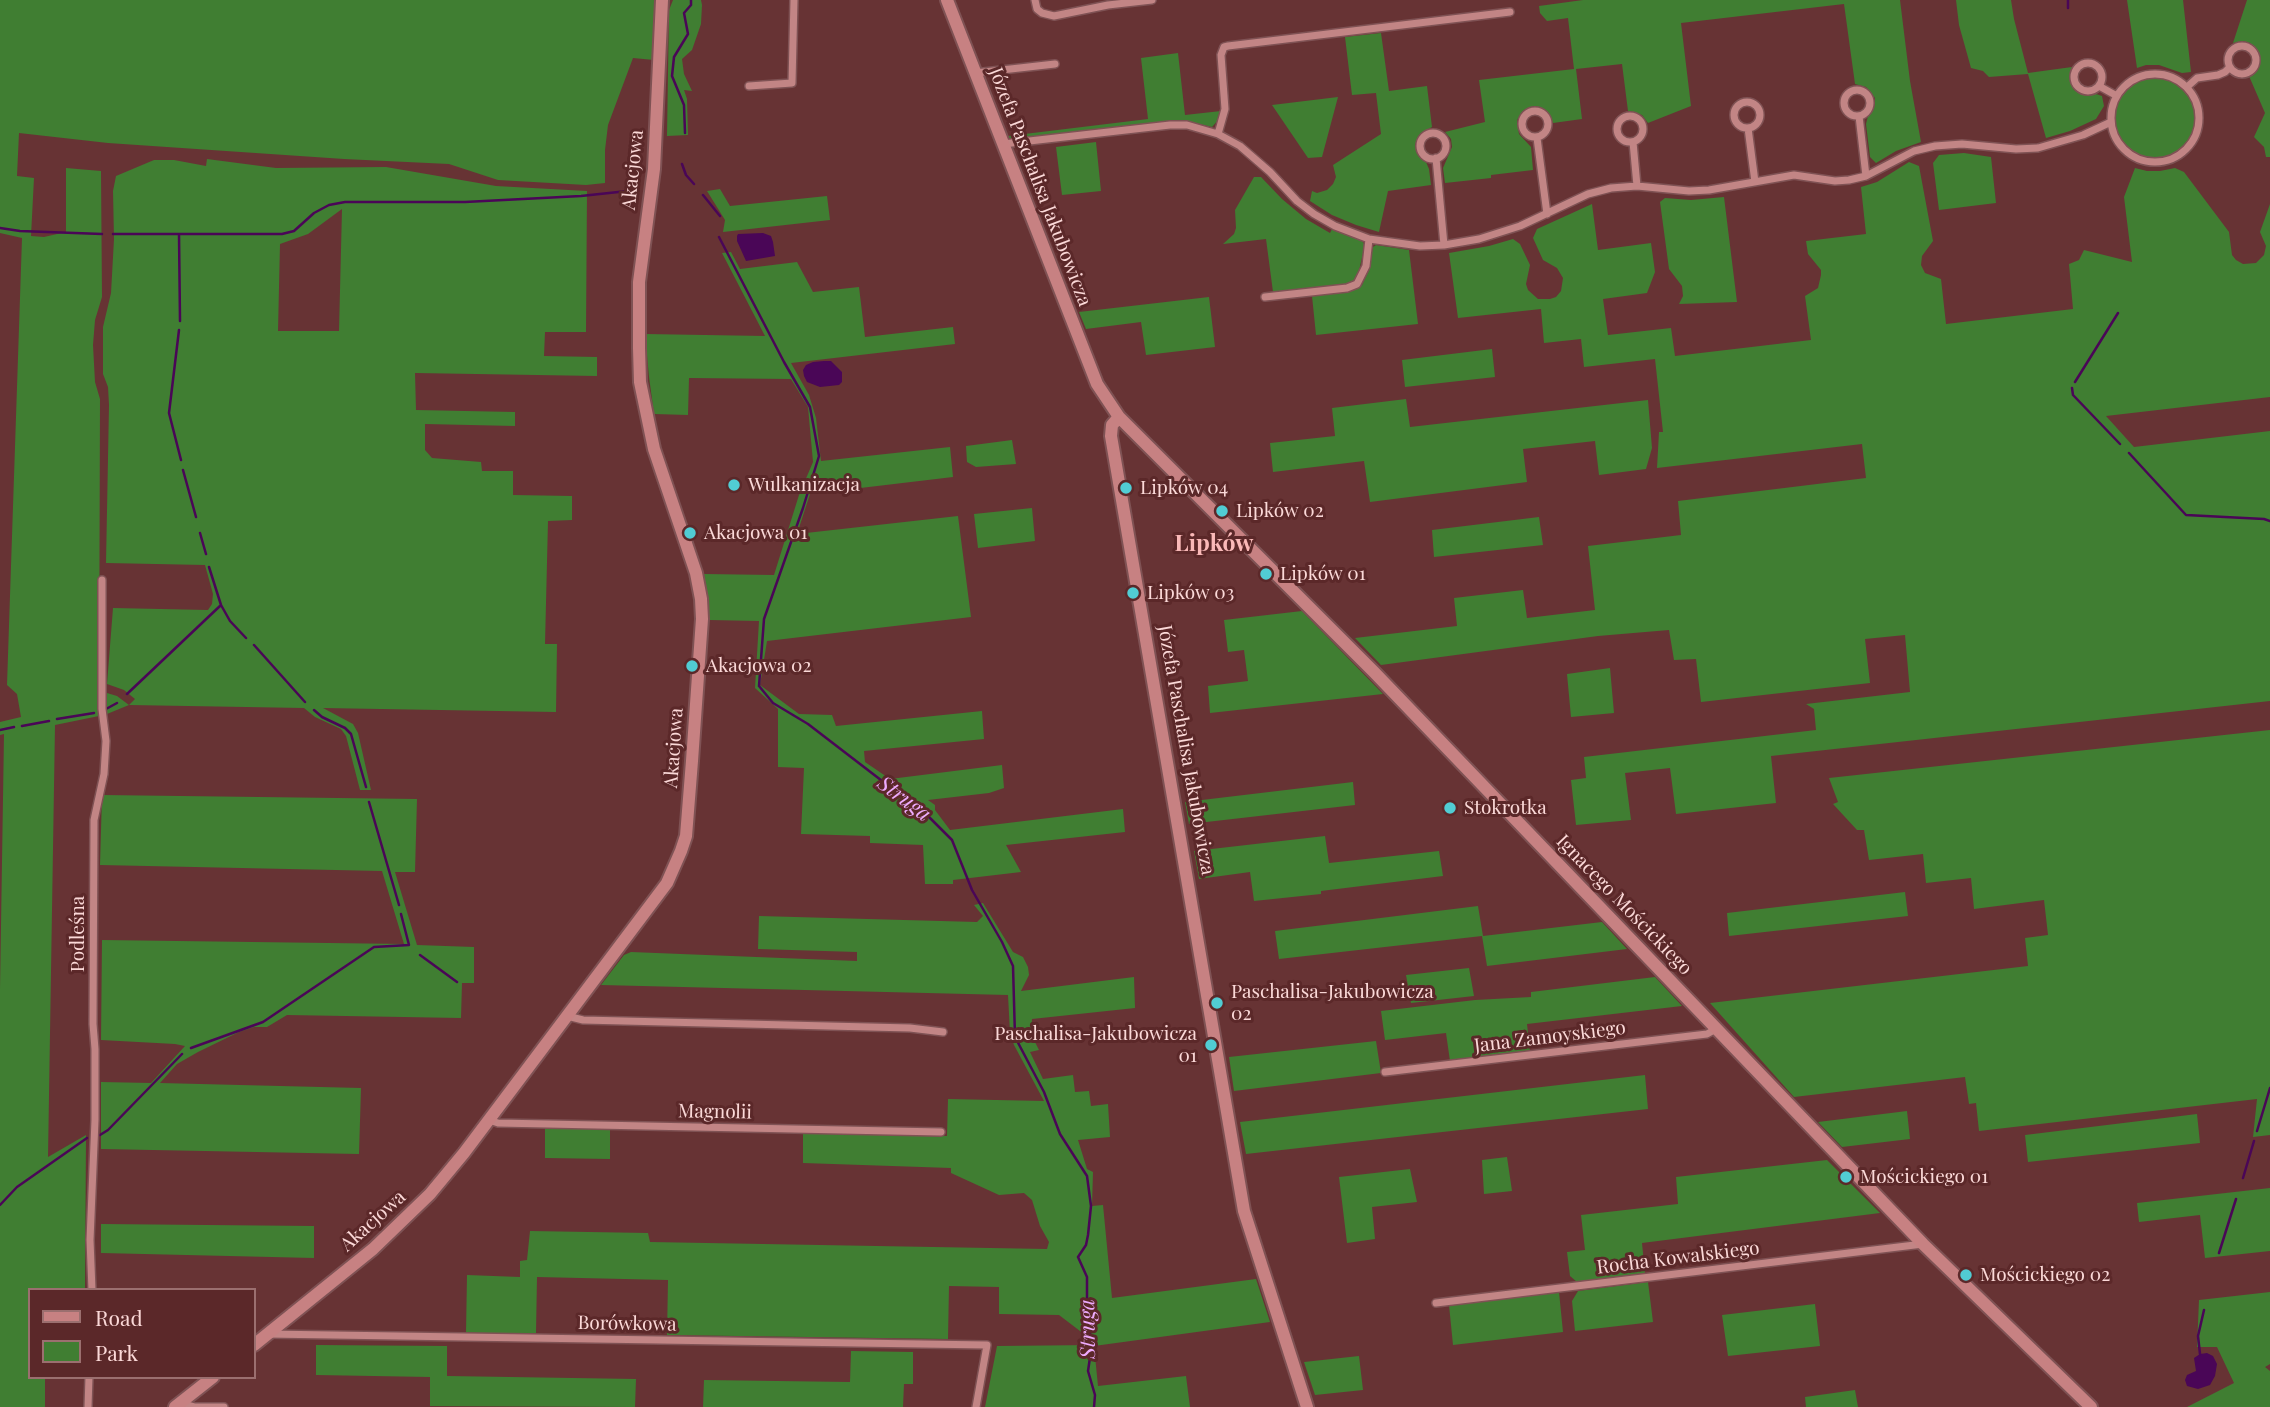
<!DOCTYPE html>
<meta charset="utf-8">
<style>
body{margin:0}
#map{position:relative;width:2270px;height:1407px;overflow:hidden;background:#673334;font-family:"Playfair Display",serif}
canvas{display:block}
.legend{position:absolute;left:28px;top:1288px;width:228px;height:91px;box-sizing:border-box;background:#5b2829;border:2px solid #9b6f6f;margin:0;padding:9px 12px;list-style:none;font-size:21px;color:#fbd9d8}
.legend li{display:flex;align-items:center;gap:14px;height:35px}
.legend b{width:35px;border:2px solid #9b6f6f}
</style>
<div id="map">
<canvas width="2270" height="1407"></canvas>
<ul class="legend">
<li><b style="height:9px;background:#c78182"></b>Road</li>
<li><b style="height:19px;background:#407e32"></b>Park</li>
</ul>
</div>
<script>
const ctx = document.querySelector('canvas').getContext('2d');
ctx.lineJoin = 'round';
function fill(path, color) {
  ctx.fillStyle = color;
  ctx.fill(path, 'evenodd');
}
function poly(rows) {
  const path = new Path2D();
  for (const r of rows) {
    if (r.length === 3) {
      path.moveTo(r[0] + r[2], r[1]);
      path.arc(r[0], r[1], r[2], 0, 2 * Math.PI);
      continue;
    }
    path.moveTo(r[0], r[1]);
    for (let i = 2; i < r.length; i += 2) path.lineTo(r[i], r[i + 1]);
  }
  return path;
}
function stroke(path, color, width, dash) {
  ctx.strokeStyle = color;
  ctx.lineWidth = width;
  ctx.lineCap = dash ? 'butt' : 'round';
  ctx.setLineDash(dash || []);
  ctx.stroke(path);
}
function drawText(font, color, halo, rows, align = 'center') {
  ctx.font = font + ' "Playfair Display",serif';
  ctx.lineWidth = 6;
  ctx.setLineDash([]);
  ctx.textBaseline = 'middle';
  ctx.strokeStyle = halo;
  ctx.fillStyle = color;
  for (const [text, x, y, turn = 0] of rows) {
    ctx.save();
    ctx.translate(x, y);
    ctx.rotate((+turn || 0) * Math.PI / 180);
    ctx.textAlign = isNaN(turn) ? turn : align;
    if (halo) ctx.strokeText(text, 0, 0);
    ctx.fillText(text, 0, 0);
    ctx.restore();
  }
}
const green = poly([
 [0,0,654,0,654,60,633,58,608,125,605,150,605,183,586,185,498,180,449,164,344,159,108,143,19,133,17,176,34,178,31,236,44,237,66,232,66,168,101,171,102,297,95,320,93,345,95,382,100,399,99,716,55,725,48,1157,86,1135,85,1290,30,1290,30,1377,45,1377,45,1407,0,1407,0,989,4,734,0,735,0,722,21,717,17,694,7,685,22,238,0,233],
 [673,0,701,0,702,5,701,24,692,50,682,59,684,74,692,91,684,90,687,99,688,135,667,136,669,10],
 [1583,0,1900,0,1910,81,1921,142,1896,151,1876,163,1870,157,1866,124,1868,116,1874,108,1875,98,1866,87,1855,84,1844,4,1681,23,1691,106,1648,123,1642,115,1628,111,1622,64,1576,69,1582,119,1553,123,1546,110,1534,106,1524,110,1517,120,1519,134,1531,147,1533,170,1491,175,1491,178,1445,183,1443,168,1452,147,1451,139,1445,132,1485,122,1479,80,1574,69,1568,18,1547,21,1540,13,1539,6],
 [1956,0,2011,0,2014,19,2028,73,2072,67,2070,78,2074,90,2086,95,2096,94,2102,96,2104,106,2096,119,2070,131,2046,138,2028,74,1989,77,1983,71,1971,68,1959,25],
 [2127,0,2183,0,2191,72,2182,73,2159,65,2146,65,2137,68],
 [2247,0,2270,0,2270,157,2266,157,2264,147,2254,137,2265,113,2249,76,2254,73,2259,63,2258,53,2250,43,2243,41,2233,43],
 [1381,33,1389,91,1427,86,1432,127,1420,134,1415,145,1418,155,1426,162,1429,169,1431,185,1388,191,1379,232,1356,225,1332,215,1310,201,1312,191,1317,193,1327,190,1333,184,1336,177,1333,165,1381,134,1376,93,1352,95,1345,37],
 [1178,53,1185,115,1221,111,1220,118,1212,127,1190,122,1169,121,1010,139,1008,136,1148,119,1141,58],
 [2155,118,40],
 [1338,97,1322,157,1308,158,1272,105],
 [1096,142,1101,191,1062,195,1056,147],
 [1964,153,1991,157,1996,203,1939,210,1933,163,1939,155],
 [207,159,276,168,386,167,496,186,587,191,586,332,545,332,544,356,597,357,597,376,415,373,416,410,515,412,515,426,425,424,425,450,432,458,481,462,482,471,513,471,513,495,572,496,572,520,548,521,545,644,557,644,556,712,323,708,353,724,358,733,371,790,360,790,346,736,341,729,315,717,304,708,129,705,107,714,107,693,117,696,129,705,135,699,124,690,107,684,113,608,208,610,212,604,213,594,205,565,106,563,109,405,108,387,103,374,103,327,111,293,114,239,113,191,116,176,154,160,174,160,206,166],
 [342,209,339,331,278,331,280,244,308,234],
 [1909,162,1919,166,1933,241,1922,256,1921,265,1925,273,1941,279,1946,324,2073,309,2069,264,2079,260,2084,250,2132,262,2124,197,2135,168,2147,171,2160,171,2175,168,2184,172,2229,232,2232,255,2236,260,2243,264,2256,263,2264,255,2266,246,2260,232,2270,204,2270,397,2106,416,2134,447,2270,431,2270,701,1771,756,1776,803,1676,814,1670,768,1625,773,1631,820,1576,825,1571,780,1586,778,1584,757,1816,730,1814,709,1806,704,1910,692,1905,635,1865,639,1870,683,1701,702,1696,659,1674,660,1669,630,1598,636,1381,665,1355,638,1457,626,1454,598,1523,590,1527,618,1595,610,1588,546,1681,535,1678,501,1866,478,1862,444,1657,468,1659,432,1663,432,1655,359,1584,367,1581,339,1544,343,1541,309,1458,318,1449,253,1489,246,1513,239,1520,244,1530,265,1526,284,1528,290,1538,299,1550,299,1556,297,1561,291,1563,278,1557,268,1543,260,1533,238,1537,229,1592,204,1598,250,1651,243,1655,272,1647,293,1603,299,1608,335,1671,328,1675,356,1811,340,1805,296,1818,288,1821,275,1821,270,1808,254,1806,241,1866,234,1861,187,1877,182],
 [1254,177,1261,177,1282,199,1306,219,1330,233,1332,229,1362,240,1364,244,1364,249,1358,275,1355,281,1350,284,1273,292,1266,239,1223,244,1234,234,1236,228,1235,210],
 [720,189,730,206,827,196,830,220,723,232,725,220,707,191],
 [1724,197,1737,302,1679,304,1683,296,1682,286,1669,269,1660,202,1665,198,1691,200],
 [1376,245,1409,250,1418,324,1316,335,1312,296,1349,292,1362,285,1368,272,1373,247],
 [731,252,740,269,797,262,813,292,859,287,865,337,953,327,955,344,791,363,809,395,816,418,821,461,950,447,953,477,810,494,797,534,958,516,971,617,767,641,760,685,799,714,832,715,836,726,982,711,984,739,864,751,865,762,890,779,1002,765,1004,788,989,793,928,800,935,805,935,810,950,830,1123,809,1125,832,1006,845,1021,872,953,880,953,884,925,884,923,845,870,843,870,836,801,834,804,768,778,767,778,709,755,688,759,621,709,620,704,574,774,575,799,495,813,462,808,407,791,379,689,378,688,415,654,414,649,377,645,334,765,336,722,253],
 [1209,297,1215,347,1146,355,1141,322,1086,329,1079,312],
 [1492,349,1495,377,1405,387,1402,360],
 [1406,399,1410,427,1648,400,1652,448,1646,469,1599,475,1595,441,1523,449,1527,482,1370,502,1364,461,1273,472,1270,443,1335,436,1332,408],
 [1012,440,1016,464,976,467,967,462,966,446],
 [1032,508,1035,541,978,548,974,514],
 [1539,517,1543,545,1434,557,1432,530],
 [1302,611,1383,694,1210,713,1208,686,1248,681,1244,650,1228,652,1224,620],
 [1610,668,1614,713,1571,717,1567,674],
 [2270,730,2270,1135,2253,1137,2257,1099,1979,1131,1976,1103,1969,1104,1965,1077,1794,1097,1710,1003,2028,966,2025,938,2048,935,2044,900,1974,909,1971,878,1926,883,1923,854,1869,860,1864,830,1857,830,1833,804,1838,802,1829,778],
 [1353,782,1355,805,1189,824,1185,802],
 [102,795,417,799,415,872,395,872,417,945,474,947,474,983,462,983,461,1018,287,1015,267,1027,254,1027,239,1032,198,1052,177,1064,160,1083,361,1088,359,1154,101,1149,101,1082,151,1083,185,1046,175,1044,101,1040,102,940,404,944,382,871,100,865],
 [1325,836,1329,863,1439,851,1443,876,1321,891,1321,894,1254,901,1250,872,1199,879,1194,851],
 [1905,892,1908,916,1729,936,1727,913],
 [983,903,1013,952,1023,957,1028,967,1029,975,1021,991,1134,977,1135,1008,1032,1019,1031,1034,1039,1050,1030,1052,1043,1079,1073,1075,1075,1092,1089,1091,1091,1106,1108,1104,1110,1137,1078,1140,1087,1169,1093,1172,1092,1206,1103,1205,1112,1298,1256,1279,1270,1322,1094,1346,1098,1386,1186,1376,1190,1407,985,1407,997,1346,1094,1345,1080,1331,1059,1315,999,1314,999,1287,949,1286,948,1339,667,1335,668,1280,537,1277,536,1333,466,1333,467,1275,520,1277,520,1261,527,1260,530,1231,648,1233,650,1242,1047,1249,1049,1242,1040,1226,1032,1200,1024,1193,999,1195,951,1173,951,1168,803,1163,803,1133,947,1136,948,1099,1044,1101,1014,1045,1010,1033,1008,995,601,985,624,955,631,952,857,961,857,952,758,949,759,916,977,922,983,916,974,905],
 [1478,906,1483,936,1602,922,1627,949,1487,966,1482,936,1279,959,1275,931],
 [1469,968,1474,996,1411,1003,1406,975],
 [1655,977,1682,1006,1527,1024,1530,1051,1450,1061,1446,1033,1385,1040,1381,1011,1475,1000,1531,997,1531,992],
 [1376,1041,1381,1073,1234,1091,1229,1057],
 [1645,1075,1648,1109,1246,1154,1240,1122],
 [1907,1111,1910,1139,1842,1147,1818,1122],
 [2197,1114,2200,1143,2028,1162,2025,1135],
 [545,1128,610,1129,610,1159,545,1158],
 [1507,1157,1512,1191,1484,1194,1482,1160],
 [1827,1160,1880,1213,1642,1243,1645,1274,1577,1282,1570,1276,1567,1252,1585,1250,1581,1215,1678,1204,1676,1177],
 [1410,1169,1417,1202,1372,1207,1375,1239,1347,1243,1339,1177],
 [2270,1188,2270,1251,2205,1258,2200,1215,2139,1222,2137,1203],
 [101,1224,314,1226,314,1258,101,1253],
 [1648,1282,1653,1322,1575,1331,1572,1301,1578,1291],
 [1559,1292,1563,1332,1453,1345,1449,1305],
 [2270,1292,2270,1364,2265,1367,2270,1371,2270,1407,2187,1407,2234,1383,2217,1347,2197,1347,2199,1300],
 [1815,1304,1820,1346,1728,1356,1722,1315],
 [316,1345,447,1346,447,1376,636,1379,635,1407,430,1406,430,1377,316,1375],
 [851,1351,913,1352,913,1384,904,1384,903,1407,703,1407,704,1380,850,1382],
 [1359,1356,1363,1390,1315,1395,1304,1362],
 [1855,1390,1858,1407,1806,1407,1805,1397]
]);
const water = poly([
 [763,233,771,236,773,242,775,256,746,261,737,241,737,236,738,234],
 [824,361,831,361,842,372,842,382,839,385,820,387,807,382,804,376,803,370,806,365,813,362],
 [2207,1353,2213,1356,2217,1364,2215,1376,2210,1385,2198,1389,2187,1386,2185,1380,2187,1375,2196,1371,2194,1358,2200,1354]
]);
const stream = poly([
 [2068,0,2068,8],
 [685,133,684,105,672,76,674,57,688,34,684,13,691,5,691,0],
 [682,164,686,175,694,184],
 [703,195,720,216],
 [0,228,20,231,102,234],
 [113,234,282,234,294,231,314,213,329,205,345,202,465,202,581,196,637,190],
 [179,234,180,321],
 [719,237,784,362,810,407,819,456,803,508,764,619,759,686,773,703,808,724,929,817,952,840,972,890,1002,942,1013,966,1015,1037,1044,1092,1060,1134,1087,1176,1091,1206,1088,1235,1086,1245,1078,1257,1087,1277,1087,1317,1092,1344,1088,1371,1095,1395,1094,1407],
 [179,330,169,413,181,460],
 [2075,382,2118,313],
 [2072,388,2073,395,2120,444],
 [2129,453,2186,515,2264,519,2270,521],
 [183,470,196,517],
 [200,533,206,554],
 [209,567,221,605,230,621,246,638],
 [254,645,305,702],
 [127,694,221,605],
 [106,709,117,703],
 [314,710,322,717,345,728,351,734,366,787],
 [57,719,94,713],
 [22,726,49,721],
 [0,730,14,727],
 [369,802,399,905],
 [420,955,457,982],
 [191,1048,263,1022,374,947,409,945,401,914],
 [2257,1131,2270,1088],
 [100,1135,108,1130,182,1054],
 [2243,1178,2254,1141],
 [0,1205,17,1187,87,1138],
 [2219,1253,2236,1199],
 [2200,1354,2198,1336,2204,1310]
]);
const street = poly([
 [1035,0,1037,9,1042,13,1054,16,1108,5,1152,0],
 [2242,60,14],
 [2088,77,14],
 [975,73,1055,64],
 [2155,118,44],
 [749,86,792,83,794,0],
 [2099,86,2117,96],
 [2187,87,2197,78,2218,75,2225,72,2230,67],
 [1857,103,13],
 [1747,115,13],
 [1535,124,13],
 [1630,129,13],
 [1859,116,1866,176],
 [1748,128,1755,182],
 [1433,146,13],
 [1218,134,1225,109,1221,55,1224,47,1228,46,1510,12],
 [1537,138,1547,214],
 [1633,142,1637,186],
 [1003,144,1170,125,1187,125,1218,134,1240,146,1270,172,1297,201,1314,214,1335,226,1369,239,1420,246,1444,245,1479,239,1520,226,1588,194,1611,188,1637,186,1689,191,1709,190,1794,175,1835,181,1849,180,1866,176,1914,151,1935,146,1962,144,2016,149,2038,148,2083,135,2111,122],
 [1436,158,1444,245],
 [1265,297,1347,288,1357,284,1366,266,1369,239],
 [567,1016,583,1020,910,1028,943,1032],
 [1385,1072,1707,1034,1716,1029],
 [489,1120,498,1123,941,1132],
 [92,1290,90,1240,95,1120,95,1049,93,1024,94,820,104,774,106,741,102,709,102,580],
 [1436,1303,1923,1244],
 [267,1334,987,1345,976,1407],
 [181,1403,195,1407,224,1407],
 [88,1407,89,1377]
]);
const secondary = poly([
 [947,0,1097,384,1119,417,1374,672,1923,1244,2091,1407],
 [1119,417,1112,425,1111,436,1244,1211,1307,1407],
 [254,1345,373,1249,430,1194,464,1153,667,883,681,851,686,836,692,761,702,619,701,599,696,573,654,449,640,382,639,348,639,282,654,169,662,0],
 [175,1407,213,1377]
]);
const markers = [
 [734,485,7,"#51ccd3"],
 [1126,488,7,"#51ccd3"],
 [1222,511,7,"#51ccd3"],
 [690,533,7,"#51ccd3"],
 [1266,574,7,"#51ccd3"],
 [1133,593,7,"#51ccd3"],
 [692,666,7,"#51ccd3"],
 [1450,808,7,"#51ccd3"],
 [1217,1003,7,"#51ccd3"],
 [1211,1045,7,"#51ccd3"],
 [1846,1177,7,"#51ccd3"],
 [1966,1275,7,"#51ccd3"]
];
const streetNames = [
 ["Akacjowa",633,170,-84],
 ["Józefa Paschalisa Jakubowicza",1040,187,69],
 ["Akacjowa",674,748,-86],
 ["Józefa Paschalisa Jakubowicza",1186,750,80],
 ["Ignacego Mościckiego",1624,905,46],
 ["Podleśna",78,934,-90],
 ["Jana Zamoyskiego",1550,1037,-7],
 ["Magnolii",715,1112,1],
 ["Akacjowa",373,1221,-42],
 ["Rocha Kowalskiego",1678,1258,-7],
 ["Borówkowa",627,1324,1]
];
const poiNames = [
 ["Wulkanizacja",748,485],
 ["Lipków 04",1140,488],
 ["Lipków 02",1236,511],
 ["Akacjowa 01",704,533],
 ["Lipków 01",1280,574],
 ["Lipków 03",1147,593],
 ["Akacjowa 02",706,666],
 ["Stokrotka",1464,808],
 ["Paschalisa-Jakubowicza",1231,992],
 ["02",1231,1014],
 ["Paschalisa-Jakubowicza",1197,1034,"right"],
 ["01",1197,1056,"right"],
 ["Mościckiego 01",1860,1177],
 ["Mościckiego 02",1980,1275]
];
const waterNames = [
 ["Struga",904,799,37],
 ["Struga",1088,1329,-91]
];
const quarterNames = [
 ["Lipków",1214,544]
];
fill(green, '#407e32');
fill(water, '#4a0657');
stroke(stream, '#4a0657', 2.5);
stroke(street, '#7f5254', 10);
stroke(secondary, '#7f5254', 16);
stroke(street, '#c28585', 7);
stroke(secondary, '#c78182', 12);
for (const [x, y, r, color] of markers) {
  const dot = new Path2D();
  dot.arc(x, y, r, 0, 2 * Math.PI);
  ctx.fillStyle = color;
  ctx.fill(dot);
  stroke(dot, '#5b2829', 2.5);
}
drawText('19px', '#fbd9d8', '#5b2829', streetNames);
drawText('19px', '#fbd9d8', '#5b2829', poiNames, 'left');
drawText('italic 21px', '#eeabfd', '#5b2829', waterNames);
drawText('bold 23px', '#fab9b8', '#5b2829', quarterNames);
</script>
